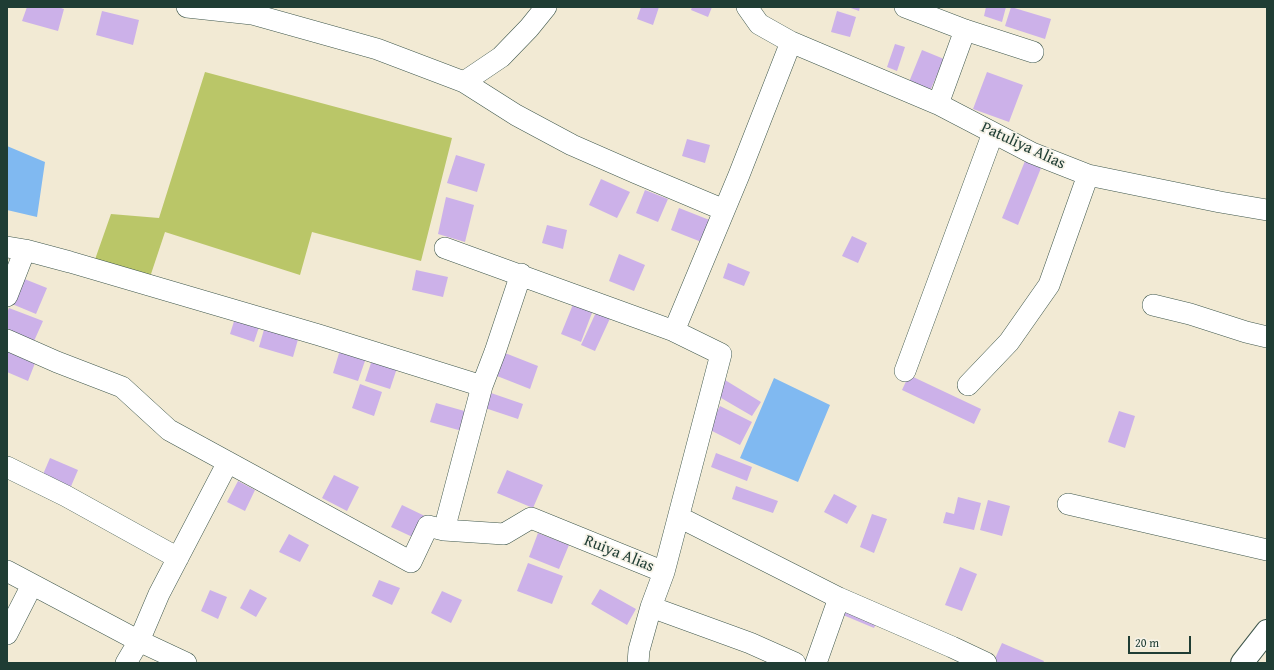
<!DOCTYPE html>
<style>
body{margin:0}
#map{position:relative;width:1274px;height:670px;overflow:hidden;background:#f2ead4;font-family:"Gentium Book Plus",serif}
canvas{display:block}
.frame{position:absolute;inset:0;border:8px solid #1f3d34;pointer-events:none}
.scale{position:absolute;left:1128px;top:636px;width:63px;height:18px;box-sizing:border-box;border:2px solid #1f3d34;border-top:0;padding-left:5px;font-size:12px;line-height:14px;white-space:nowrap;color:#1f3d34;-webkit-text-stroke:3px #f7f3e8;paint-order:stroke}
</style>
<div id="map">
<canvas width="1274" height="670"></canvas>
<div class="frame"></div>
<div class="scale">20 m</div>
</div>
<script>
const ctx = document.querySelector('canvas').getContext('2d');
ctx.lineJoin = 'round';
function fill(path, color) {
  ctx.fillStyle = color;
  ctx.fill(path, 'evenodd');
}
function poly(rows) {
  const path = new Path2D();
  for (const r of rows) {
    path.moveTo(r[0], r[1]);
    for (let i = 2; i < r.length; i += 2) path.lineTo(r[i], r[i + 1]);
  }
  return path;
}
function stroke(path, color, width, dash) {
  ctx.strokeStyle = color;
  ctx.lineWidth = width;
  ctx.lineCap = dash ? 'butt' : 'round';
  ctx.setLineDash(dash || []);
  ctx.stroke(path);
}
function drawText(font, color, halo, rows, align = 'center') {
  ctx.font = font + ' "Gentium Book Plus",serif';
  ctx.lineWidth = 3.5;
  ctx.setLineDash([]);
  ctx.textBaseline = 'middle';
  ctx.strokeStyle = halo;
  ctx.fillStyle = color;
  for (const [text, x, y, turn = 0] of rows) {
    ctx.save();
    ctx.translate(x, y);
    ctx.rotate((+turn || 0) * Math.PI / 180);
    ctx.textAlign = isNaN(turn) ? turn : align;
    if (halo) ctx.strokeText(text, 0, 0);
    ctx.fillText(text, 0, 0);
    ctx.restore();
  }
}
const green = poly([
 [205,72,452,138,421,261,312,232,300,275,165,232,149,280,92,268,111,214,159,218]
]);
const water = poly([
 [7,146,45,162,37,217,7,210],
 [774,378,830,405,798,482,740,458]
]);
const building = poly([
 [27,7,58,7,64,9,58,31,22,21],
 [641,7,659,7,653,25,637,19],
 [692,7,712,7,708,17,691,10],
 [848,7,860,7,859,11],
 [986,7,1006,7,1002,22,984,16],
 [1011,7,1051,19,1045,39,1005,26],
 [102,11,139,20,133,45,96,35],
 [837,11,856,17,850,37,831,32],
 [895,44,905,47,897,71,887,67],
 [922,50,944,59,930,91,909,82],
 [987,72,1023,85,1009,122,973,109],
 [687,139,710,145,705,163,682,156],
 [456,155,485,164,477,192,447,183],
 [1025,161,1041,168,1018,225,1002,218],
 [601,179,630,192,617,218,589,205],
 [645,190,668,199,658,222,636,213],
 [446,197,474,205,465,242,438,234],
 [679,208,712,221,704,243,671,230],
 [547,225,567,230,563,249,542,243],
 [852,236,867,243,858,263,842,256],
 [619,254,645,265,634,291,609,281],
 [728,263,750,272,744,286,723,278],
 [416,270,448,277,443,297,412,290],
 [22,278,47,288,36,314,12,304],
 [576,297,595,305,581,342,561,334],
 [9,308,43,321,34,341,7,330,7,313],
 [598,308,612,314,595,351,581,345],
 [236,315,260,324,254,342,230,334],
 [265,326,299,336,293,357,259,347],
 [10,347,37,358,28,381,7,372,7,354],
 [340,350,366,358,358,381,333,373],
 [505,353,538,366,530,389,497,376],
 [372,360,397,368,390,389,365,381],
 [909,375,981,409,974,424,902,390],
 [725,380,761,402,752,416,716,395],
 [360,384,382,392,374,416,352,408],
 [491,393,523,404,518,419,485,408],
 [436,403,468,412,462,431,430,422],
 [720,406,752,422,740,445,708,429],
 [1119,411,1135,416,1125,448,1108,442],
 [716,453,752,467,747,481,711,467],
 [50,458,78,470,69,491,41,479],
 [507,470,543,485,533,508,497,493],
 [334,475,359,487,347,511,322,498],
 [238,481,255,490,245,511,227,502],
 [736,486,778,501,773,513,732,499],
 [834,494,857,506,847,524,824,512],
 [958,497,981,503,974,530,943,523,946,512,954,514],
 [988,500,1010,506,1002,536,980,530],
 [402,505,429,518,419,540,391,527],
 [872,514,887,519,874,553,860,547],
 [538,533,569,545,559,569,529,557],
 [289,534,309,545,300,562,279,552],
 [528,563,563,576,552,604,517,591],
 [960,567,977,574,962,611,945,605],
 [379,580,400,588,392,605,372,596],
 [250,589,267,598,256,617,240,608],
 [600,589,636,609,627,625,591,604],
 [210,590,227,597,218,619,201,611],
 [442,591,462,600,451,623,431,613],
 [849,599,881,612,874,628,843,615],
 [1002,643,1044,661,1043,663,993,663]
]);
const street = poly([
 [187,7,252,14,377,49,464,82,516,115,572,145,636,173,724,210],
 [747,7,759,24,791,42,938,104,1032,153,1088,175,1220,202,1267,210],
 [905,7,965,30,1033,52],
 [464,82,501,57,529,28,546,7],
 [938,104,965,30],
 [7,247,25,250,70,262,319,335,482,386],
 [445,248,674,331],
 [7,296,25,250],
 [1153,305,1190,314,1246,332,1267,337],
 [7,340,57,362,122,387,169,430,411,562,428,526,444,530,504,534,531,518,664,572,651,607,639,650,638,663],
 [905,371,993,133],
 [968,385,1009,342,1049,285,1088,175],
 [7,467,66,496,178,558],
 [1068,504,1267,550],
 [679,517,839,598,952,647,986,663],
 [444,530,482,386,495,352,521,274],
 [7,571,139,641,186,663],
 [664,572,721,354,674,331,739,175,791,42],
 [651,607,750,643,795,663],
 [7,634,32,585],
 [126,663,139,641,159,594,228,462],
 [816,663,839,598]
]);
const secondary = poly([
 [1242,663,1267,631]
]);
const streetNames = [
 ["Patuliya Alias",1023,146,25],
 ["Ruiya Alias",619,554,22]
];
fill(green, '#bac668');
fill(water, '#80b9f1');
fill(building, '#ccb1e9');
stroke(street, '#3f574c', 22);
stroke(secondary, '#3f574c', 24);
stroke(street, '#fff', 21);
stroke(secondary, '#fff', 22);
drawText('16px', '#1f3d34', '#f7f3e8', streetNames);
</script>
